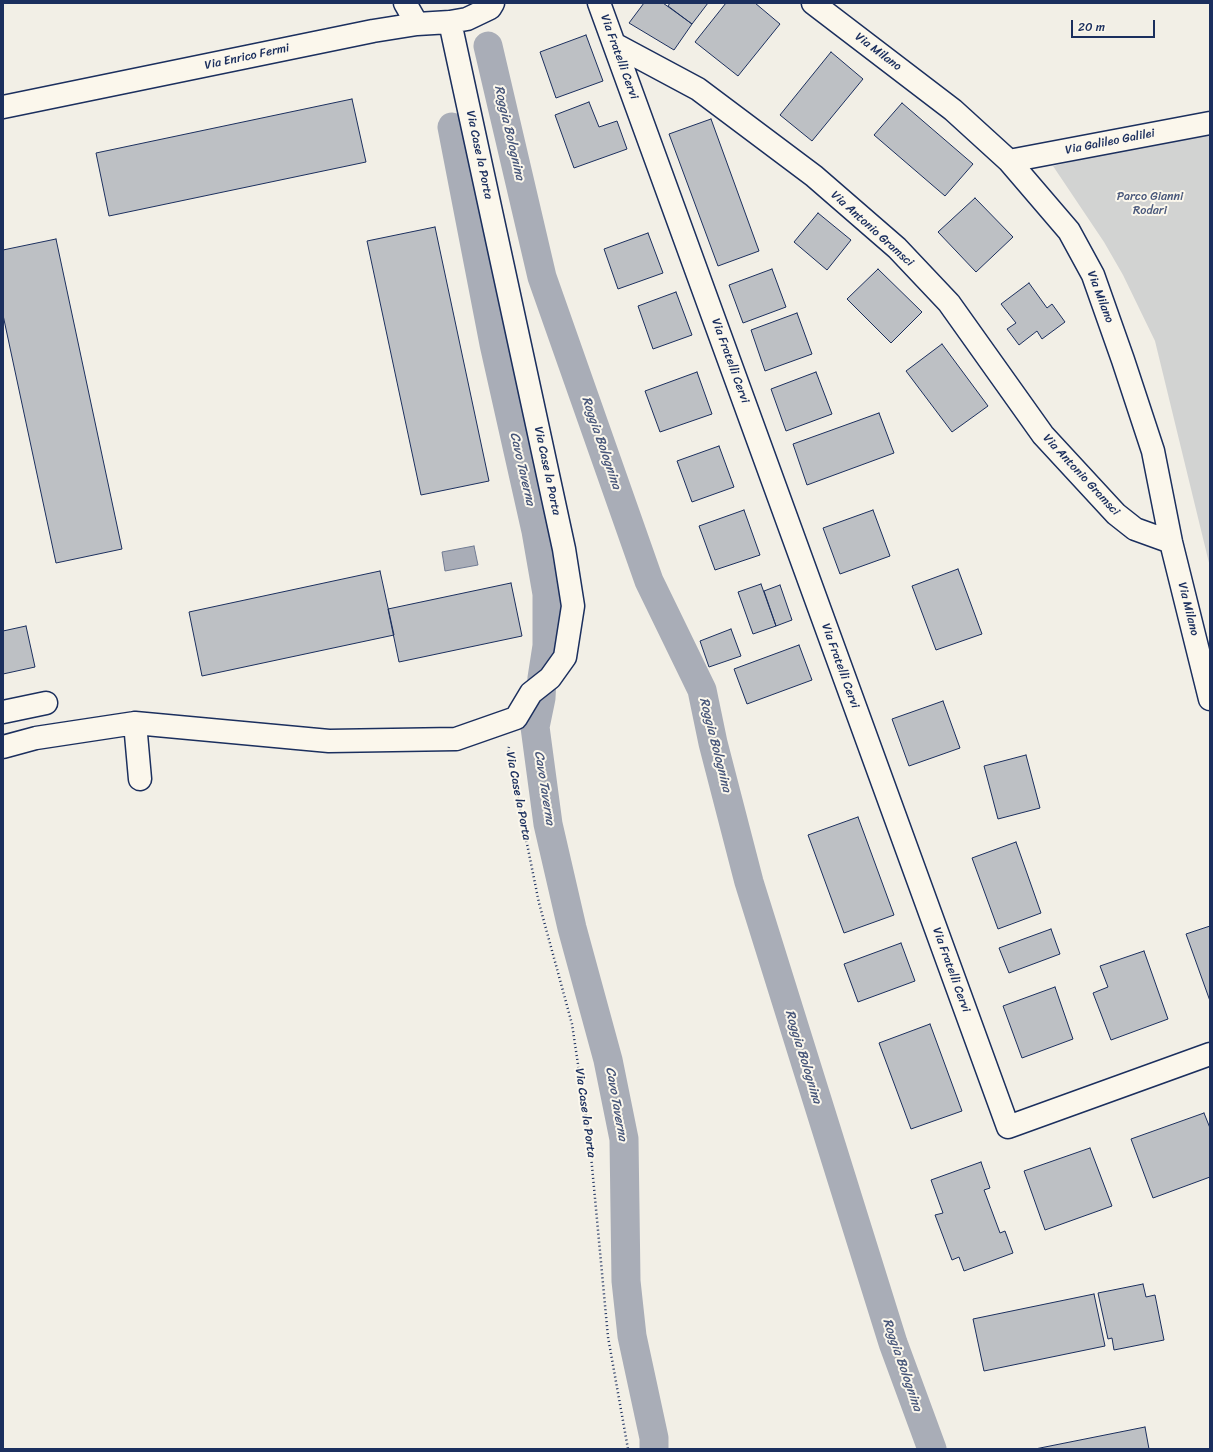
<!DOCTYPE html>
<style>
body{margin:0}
#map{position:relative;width:1213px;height:1452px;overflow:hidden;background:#f2efe6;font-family:Sriracha,sans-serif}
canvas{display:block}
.frame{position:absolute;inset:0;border:4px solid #1b2f5e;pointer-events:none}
.scale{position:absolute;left:1071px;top:20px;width:84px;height:18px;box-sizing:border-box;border:2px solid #1b2f5e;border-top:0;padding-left:5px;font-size:12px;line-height:14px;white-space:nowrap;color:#1b2f5e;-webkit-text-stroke:3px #fbf7ec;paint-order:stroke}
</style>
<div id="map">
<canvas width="1213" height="1452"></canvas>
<div class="frame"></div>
<div class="scale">20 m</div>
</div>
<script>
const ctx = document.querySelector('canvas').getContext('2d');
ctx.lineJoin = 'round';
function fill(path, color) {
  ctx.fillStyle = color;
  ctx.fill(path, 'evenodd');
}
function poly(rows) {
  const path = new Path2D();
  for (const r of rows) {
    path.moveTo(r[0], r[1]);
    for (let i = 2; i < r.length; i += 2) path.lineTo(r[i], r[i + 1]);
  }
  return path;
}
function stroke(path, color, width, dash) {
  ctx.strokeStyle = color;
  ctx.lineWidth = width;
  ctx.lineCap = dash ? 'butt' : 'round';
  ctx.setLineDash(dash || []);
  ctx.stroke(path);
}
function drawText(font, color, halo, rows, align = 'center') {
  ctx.font = font + ' Sriracha,sans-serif';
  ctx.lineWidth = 4;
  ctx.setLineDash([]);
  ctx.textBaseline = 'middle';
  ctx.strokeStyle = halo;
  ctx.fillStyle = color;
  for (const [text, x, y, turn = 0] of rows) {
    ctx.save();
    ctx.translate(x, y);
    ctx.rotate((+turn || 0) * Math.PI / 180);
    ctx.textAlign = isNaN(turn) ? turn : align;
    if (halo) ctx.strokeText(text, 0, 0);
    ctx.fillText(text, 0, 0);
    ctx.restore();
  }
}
const green = poly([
 [1210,129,1210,567,1155,341,1123,275,1104,242,1053,166]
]);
const water = poly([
 [474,546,478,565,445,571,442,552,474,546]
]);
const canal = poly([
 [488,46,542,277,649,581,702,690,713,743,749,882,893,1343,932,1449],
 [452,127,494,344,536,531,547,594,547,646,542,678,541,698,535,727,548,824,572,928,608,1060,624,1139,626,1281,632,1336,654,1438,654,1449]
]);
const building = poly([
 [644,3,663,3,692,24,674,50,629,23,644,3],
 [670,3,708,3,692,24,668,6,670,3],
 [726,3,755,3,780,24,738,76,695,42,726,3],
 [586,35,603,81,556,98,540,52,586,35],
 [831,52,863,79,812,141,780,115,831,52],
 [352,99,366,162,109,216,96,153,352,99],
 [589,102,599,127,617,121,627,149,574,168,555,115,589,102],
 [902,103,973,164,945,196,874,135,902,103],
 [711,119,759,251,718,266,669,134,711,119],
 [975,198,1013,237,976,272,938,232,975,198],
 [818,213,851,240,827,270,794,242,818,213],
 [435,227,489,481,421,495,367,241,435,227],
 [648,233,663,273,618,289,604,249,648,233],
 [56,239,122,549,56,563,3,315,3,250,56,239],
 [772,269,786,307,743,323,729,285,772,269],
 [878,269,922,312,891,343,847,299,878,269],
 [1029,283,1047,308,1052,304,1065,322,1042,339,1037,331,1019,345,1007,329,1016,323,1001,304,1029,283],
 [676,292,692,335,653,349,638,306,676,292],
 [797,313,812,354,765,371,751,330,797,313],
 [942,344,988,406,952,432,906,371,942,344],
 [697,372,712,414,660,432,645,391,697,372],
 [816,372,832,414,786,431,771,389,816,372],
 [879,413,894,453,807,485,793,444,879,413],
 [719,446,734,487,692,502,677,461,719,446],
 [744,510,760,555,715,570,699,526,744,510],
 [873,510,890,556,840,574,823,528,873,510],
 [958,569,982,634,936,650,912,586,958,569],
 [380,571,394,635,202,676,189,612,380,571],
 [511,583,522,636,399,662,388,609,511,583],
 [761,584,776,626,753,634,738,592,761,584],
 [780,585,792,620,776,626,764,591,780,585],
 [26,626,35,667,3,674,3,631,26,626],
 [731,629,741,656,709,667,700,641,731,629],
 [799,645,812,680,747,704,734,669,799,645],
 [943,701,960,748,909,766,892,719,943,701],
 [1026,755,1040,808,998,819,984,766,1026,755],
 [858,817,894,915,844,933,808,835,858,817],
 [1016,842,1041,913,998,929,972,858,1016,842],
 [1210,926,1210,1001,1186,934,1210,926],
 [1051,929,1060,954,1009,973,999,948,1051,929],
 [901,943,915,981,858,1002,844,964,901,943],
 [1144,951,1168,1019,1111,1040,1093,993,1108,987,1100,966,1144,951],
 [1055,987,1073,1039,1022,1058,1003,1006,1055,987],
 [930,1024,962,1111,911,1129,879,1043,930,1024],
 [1204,1113,1210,1128,1210,1177,1153,1198,1131,1139,1204,1113],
 [1090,1148,1112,1206,1045,1230,1024,1171,1090,1148],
 [981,1162,990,1188,984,1190,1000,1233,1005,1231,1013,1253,964,1271,959,1257,952,1260,935,1215,943,1213,931,1180,981,1162],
 [1143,1284,1146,1297,1155,1295,1164,1340,1114,1350,1112,1338,1108,1339,1098,1293,1143,1284],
 [1094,1294,1105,1346,984,1371,973,1319,1094,1294],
 [1145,1427,1149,1449,1035,1449,1145,1427]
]);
const path = poly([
 [509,747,508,750,539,903,572,1024,590,1145,608,1337,628,1449]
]);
const minor = poly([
 [405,3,417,24],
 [599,3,1008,1127,1210,1054],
 [813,3,953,110,1009,161,1069,231,1093,275,1123,360,1153,451,1171,542,1210,699],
 [614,44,698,89,814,176,897,248,949,303,1043,435,1116,514,1135,529,1171,542],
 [3,107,373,31,417,24,450,22,467,19,490,8,493,3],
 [1009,161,1210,123],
 [3,712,46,703],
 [135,723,140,779],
 [3,747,36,738,135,723,329,741,456,739,516,718,531,693,550,678,565,657,573,606,564,549,450,22]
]);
const streetNames = [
 ["Via Milano",878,52,37],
 ["Via Enrico Fermi",247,57,-12],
 ["Via Fratelli Cervi",619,57,70],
 ["Via Galileo Galilei",1110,142,-11],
 ["Via Case la Porta",479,155,78],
 ["Via Antonio Gramsci",872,229,42],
 ["Via Milano",1100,297,69],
 ["Via Fratelli Cervi",730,361,70],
 ["Via Case la Porta",547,471,78],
 ["Via Antonio Gramsci",1081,475,47],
 ["Via Milano",1188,609,76],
 ["Via Fratelli Cervi",840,666,70],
 ["Via Case la Porta",518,796,79],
 ["Via Fratelli Cervi",951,970,70],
 ["Via Case la Porta",585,1113,82]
];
const parkNames = [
 ["Parco Gianni",1150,197],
 ["Rodari",1150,211]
];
const waterNames = [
 ["Roggia Bolognina",509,133,77],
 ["Roggia Bolognina",601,443,71],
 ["Cavo Taverna",522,469,77],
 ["Roggia Bolognina",715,745,76],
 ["Cavo Taverna",544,788,81],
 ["Roggia Bolognina",803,1057,73],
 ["Cavo Taverna",616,1104,80],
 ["Roggia Bolognina",902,1365,71]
];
fill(green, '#d2d3d2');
fill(water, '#a9adb7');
stroke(water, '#707b93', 1);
stroke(canal, '#a9adb7', 29);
fill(building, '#bdc0c4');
stroke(building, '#1b2f5e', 1);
stroke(minor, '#1b2f5e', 25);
stroke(path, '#1b2f5e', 2.5, [1, 3]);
stroke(minor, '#fbf7ec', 22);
drawText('12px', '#1b2f5e', '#fbf7ec', streetNames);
drawText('12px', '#49587b', '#fbf7ec', parkNames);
drawText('italic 13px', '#465579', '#fbf7ec', waterNames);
</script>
